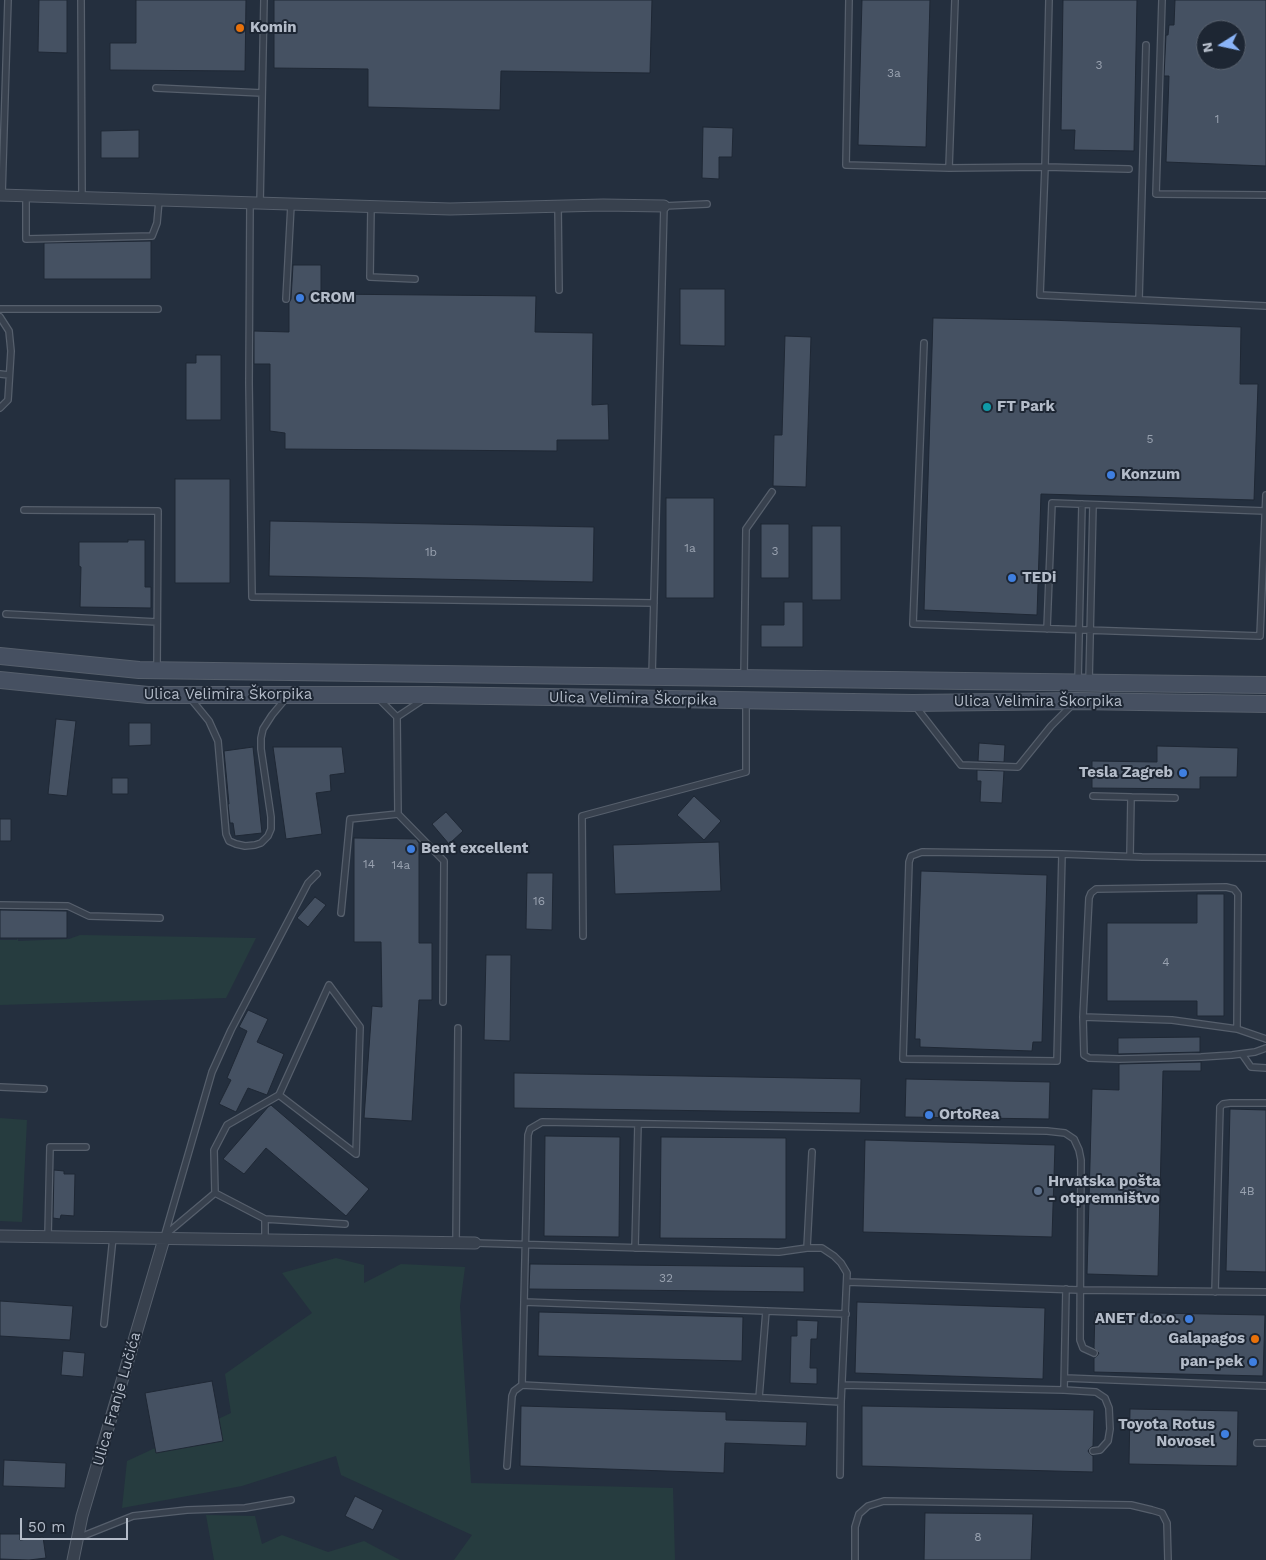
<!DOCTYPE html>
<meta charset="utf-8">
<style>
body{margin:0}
#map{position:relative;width:1266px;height:1560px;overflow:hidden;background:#242f3e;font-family:"Work Sans",sans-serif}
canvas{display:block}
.north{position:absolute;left:1196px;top:20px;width:50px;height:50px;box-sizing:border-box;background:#1d2633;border:1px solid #59626f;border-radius:50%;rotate:260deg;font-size:14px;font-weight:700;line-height:20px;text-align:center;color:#b4bcc9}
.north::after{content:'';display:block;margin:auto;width:18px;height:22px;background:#8ab4f8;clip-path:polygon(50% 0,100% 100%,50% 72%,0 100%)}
.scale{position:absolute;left:20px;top:1518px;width:108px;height:22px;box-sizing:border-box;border:2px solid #b4bcc9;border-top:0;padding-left:6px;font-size:15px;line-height:18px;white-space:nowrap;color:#b4bcc9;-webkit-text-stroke:4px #1d2633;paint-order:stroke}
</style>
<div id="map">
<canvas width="1266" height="1560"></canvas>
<div class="north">N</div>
<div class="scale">50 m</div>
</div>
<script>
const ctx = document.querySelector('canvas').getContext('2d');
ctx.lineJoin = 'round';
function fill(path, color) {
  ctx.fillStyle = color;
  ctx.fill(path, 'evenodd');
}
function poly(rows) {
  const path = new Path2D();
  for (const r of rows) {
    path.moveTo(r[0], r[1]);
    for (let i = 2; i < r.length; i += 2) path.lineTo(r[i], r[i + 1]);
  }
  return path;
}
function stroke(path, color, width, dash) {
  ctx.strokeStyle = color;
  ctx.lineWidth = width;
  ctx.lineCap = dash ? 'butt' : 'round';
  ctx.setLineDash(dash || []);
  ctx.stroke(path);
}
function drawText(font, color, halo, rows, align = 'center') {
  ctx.font = font + ' "Work Sans",sans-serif';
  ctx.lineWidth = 4;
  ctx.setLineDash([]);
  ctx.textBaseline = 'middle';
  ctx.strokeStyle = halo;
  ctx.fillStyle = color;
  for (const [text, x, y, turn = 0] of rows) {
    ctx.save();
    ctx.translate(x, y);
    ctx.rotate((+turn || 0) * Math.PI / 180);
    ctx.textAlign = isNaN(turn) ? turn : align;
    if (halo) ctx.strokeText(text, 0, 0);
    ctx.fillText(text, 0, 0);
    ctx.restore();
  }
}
const green = poly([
 [80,935,256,938,226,998,0,1005,0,940,17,940,18,937,18,941,69,939],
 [0,1118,27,1120,22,1222,0,1221],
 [336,1258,364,1265,364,1283,401,1264,465,1267,460,1306,471,1483,673,1488,675,1560,454,1560,472,1535,341,1475,336,1456,242,1486,122,1508,127,1461,231,1413,225,1374,312,1313,282,1273],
 [206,1515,255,1516,262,1544,282,1535,328,1552,364,1541,400,1560,214,1560]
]);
const building = poly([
 [39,0,67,0,67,53,38,52,39,0],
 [136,0,246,0,245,71,110,70,110,43,136,43,136,0],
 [274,0,652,0,650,73,501,71,500,110,368,107,368,69,274,68,274,0],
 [862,0,930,0,926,147,858,145,862,0],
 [1063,0,1137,0,1134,151,1074,150,1075,130,1061,130,1063,0],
 [1175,0,1266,0,1266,166,1166,162,1169,76,1164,76,1166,35,1168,35,1169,25,1174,25,1175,0],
 [1206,30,1236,30,1236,60,1206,60,1206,30],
 [703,127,733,128,732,157,719,157,719,179,702,178,703,127],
 [139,130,139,158,101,158,101,131,139,130],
 [151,241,151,279,44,279,44,243,151,241],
 [293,265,321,265,321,294,536,296,535,332,593,333,592,405,608,404,609,440,557,440,557,451,285,449,285,433,270,431,270,364,254,364,254,331,289,332,289,303,291,299,293,265],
 [680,289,725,289,725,346,680,345,680,289],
 [933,318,1047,320,1241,327,1240,384,1258,384,1254,500,1041,494,1037,615,924,610,933,318],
 [785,336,811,337,806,487,773,486,774,435,782,435,785,336],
 [196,355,221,355,221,420,186,420,186,363,196,363,196,355],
 [175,479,230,479,230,583,175,583,175,479],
 [666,498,714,498,714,598,666,598,666,498],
 [270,521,594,527,593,582,269,576,270,521],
 [761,524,789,524,789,578,761,578,761,524],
 [812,526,841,526,841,600,812,600,812,526],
 [128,540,145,540,145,587,151,587,151,608,80,607,81,567,79,566,79,542,128,542,128,540],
 [784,602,803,602,803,647,761,647,761,625,784,625,784,602],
 [56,719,76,721,67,796,48,794,56,719],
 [129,723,151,723,151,745,129,746,129,723],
 [979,743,1005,745,1004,762,978,761,979,743],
 [1157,746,1238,748,1237,777,1200,777,1200,789,1092,788,1092,761,1157,762,1157,746],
 [253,747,262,833,235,836,233,823,230,823,228,804,229,804,224,751,253,747],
 [273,747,342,747,345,773,330,775,331,791,316,793,322,834,286,839,273,747],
 [977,770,1004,771,1002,803,980,802,981,781,977,781,977,770],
 [112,778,128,778,128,794,112,794,112,778],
 [694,796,721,821,704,840,677,815,694,796],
 [446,812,463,831,449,844,432,824,446,812],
 [0,819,11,819,11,841,0,841,0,819],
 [354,838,416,839,419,843,419,943,432,943,432,1000,419,1000,412,1121,364,1118,372,1006,382,1007,381,942,354,942,354,838],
 [719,842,721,891,615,894,613,845,719,842],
 [921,871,1047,875,1042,1042,1033,1042,1032,1051,920,1047,920,1039,915,1039,921,871],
 [527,873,553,873,552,930,526,929,527,873],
 [1197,894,1224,894,1224,1016,1197,1016,1197,1001,1107,1001,1107,923,1197,923,1197,894],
 [315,897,326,905,308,927,297,918,315,897],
 [0,910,67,911,67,938,0,938,0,910],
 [486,955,511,955,510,1041,484,1040,486,955],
 [248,1010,268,1019,257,1042,284,1054,267,1095,248,1088,236,1112,219,1104,231,1080,227,1078,247,1031,239,1027,248,1010],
 [1200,1037,1200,1052,1118,1054,1118,1038,1200,1037],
 [1201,1062,1201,1071,1163,1071,1158,1276,1087,1274,1092,1089,1119,1090,1119,1064,1201,1062],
 [514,1073,861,1079,860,1113,514,1108,514,1073],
 [906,1079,1050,1082,1049,1119,905,1117,906,1079],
 [271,1105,369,1189,346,1216,266,1148,244,1174,223,1159,268,1107,271,1105],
 [1230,1109,1266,1110,1266,1272,1226,1271,1230,1109],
 [545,1136,620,1137,619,1237,544,1236,545,1136],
 [661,1137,786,1138,786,1239,660,1238,661,1137],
 [865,1140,1055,1145,1052,1237,863,1232,865,1140],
 [54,1170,64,1171,64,1174,75,1174,74,1216,61,1215,60,1219,53,1218,54,1170],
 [530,1264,804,1267,804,1292,529,1289,530,1264],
 [0,1301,73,1306,70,1340,0,1336,0,1301],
 [857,1302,1045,1308,1043,1379,855,1373,857,1302],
 [539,1312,743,1317,742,1361,538,1356,539,1312],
 [1095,1312,1265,1315,1263,1376,1094,1372,1094,1358,1097,1356,1099,1353,1094,1348,1095,1312],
 [797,1320,818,1321,817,1339,811,1339,810,1368,817,1368,817,1384,790,1383,791,1336,797,1336,797,1320],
 [63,1351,85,1353,83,1377,61,1375,63,1351],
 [212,1381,223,1441,156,1453,145,1393,212,1381],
 [521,1406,726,1412,726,1420,807,1422,806,1446,725,1443,724,1473,520,1466,521,1406],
 [862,1406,1094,1410,1093,1446,1090,1448,1088,1451,1090,1454,1093,1456,1093,1472,862,1466,862,1406],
 [1130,1409,1238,1411,1237,1466,1129,1464,1130,1409],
 [4,1460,66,1463,65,1488,3,1486,4,1460],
 [355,1496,383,1510,373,1530,345,1516,355,1496],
 [925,1513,1033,1514,1031,1560,924,1560,925,1513],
 [0,1534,20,1534,20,1540,43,1537,46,1558,29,1560,0,1559,0,1534]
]);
const service = poly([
 [81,0,82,198],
 [849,0,846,165,949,168,1045,167,1049,0],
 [1162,0,1156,194,1266,195],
 [156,88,262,93],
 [949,168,955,0],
 [1129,169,1045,167,1040,295,1266,306],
 [2,195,8,0],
 [26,196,26,239,152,236,157,223,159,200],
 [250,203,249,383,252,597,654,603],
 [260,204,264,0],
 [558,206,559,290],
 [371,207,370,277,415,279],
 [286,299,291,205],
 [1139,300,1146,45],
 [0,309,158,309],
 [0,317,9,331,11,351,8,400,0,408],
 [924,343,913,624,1260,636,1266,495],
 [0,374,9,375],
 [24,510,158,511,157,668],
 [6,614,157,622],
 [1047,629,1052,503,1265,511],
 [652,676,664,206,707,204],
 [744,677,746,529,772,492],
 [1078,681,1082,504],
 [1089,682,1093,505],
 [191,699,209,721,218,741,226,834,229,841,236,844,245,846,255,845,261,843,268,836,271,829,271,817,261,749,261,738,263,729,272,715,287,697],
 [379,699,397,717,424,699],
 [916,707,961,765,1018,767,1051,726,1072,705],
 [397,717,398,814,444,861,443,1002],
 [1093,796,1131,797,1130,856],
 [1131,797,1175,798],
 [1062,854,1057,1061,903,1059,909,862,911,856,922,852,1062,854,1142,857,1266,858],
 [0,905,68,906,89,916,160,918],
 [341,913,350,819,398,814],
 [583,936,582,816,746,772,746,703],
 [1083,1017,1172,1020,1237,1029,1266,1039],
 [1237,1029,1238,894,1234,889,1226,887,1096,889,1091,893,1089,898,1083,1017,1084,1055,1089,1058,1119,1059,1201,1057,1232,1055,1255,1052,1266,1048],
 [1242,1054,1251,1067,1266,1068],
 [0,1087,44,1089],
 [215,1193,265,1219,345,1224],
 [165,1234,212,1072,231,1030,308,883,317,874],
 [165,1235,215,1193,214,1150,227,1125,279,1095,329,985,360,1027,356,1154,279,1095],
 [48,1236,50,1147,86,1147],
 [265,1240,265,1219],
 [456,1243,458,1028],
 [475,1243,779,1252,807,1248,822,1248,834,1256,841,1263,847,1273,841,1402,522,1385,514,1391,512,1396,507,1466],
 [635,1248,638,1124],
 [807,1248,812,1152],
 [847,1282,1079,1290,1266,1292],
 [1215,1292,1220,1107,1223,1104,1230,1103,1266,1103],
 [524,1302,846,1314],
 [104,1324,113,1237],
 [1065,1378,1266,1386],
 [522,1385,528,1135,530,1129,542,1122,1047,1131,1065,1133,1074,1139,1079,1150,1081,1160,1080,1340,1083,1348,1094,1353],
 [842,1385,1064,1390,1066,1289],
 [1064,1390,1096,1392,1105,1398,1109,1408,1110,1429,1108,1441,1100,1450,1093,1451],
 [759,1398,766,1311],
 [1257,1443,1266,1443],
 [840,1475,841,1402],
 [78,1538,133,1516,187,1510,245,1508,291,1500],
 [855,1560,855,1527,859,1514,868,1506,884,1501,1131,1505,1152,1510,1162,1513,1167,1523,1168,1560]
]);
const minor = poly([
 [0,195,450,209,603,205,664,206],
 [0,1236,475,1243],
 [73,1560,82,1516,164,1239]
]);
const secondary = poly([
 [0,656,139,670,1266,685],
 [0,680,148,695,429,695,913,703,1077,701,1266,704]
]);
const markers = [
 [240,28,5,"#e8710a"],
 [300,298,5,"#3f7fe0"],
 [987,407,5,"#0f9aa8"],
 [1111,475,5,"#3f7fe0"],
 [1012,578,5,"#3f7fe0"],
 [1183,773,5,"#3f7fe0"],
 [411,849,5,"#3f7fe0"],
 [929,1115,5,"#3f7fe0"],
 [1038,1191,5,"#5c6f8a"],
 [1189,1319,5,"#3f7fe0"],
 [1255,1339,5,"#e8710a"],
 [1253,1362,5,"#3f7fe0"],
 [1225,1434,5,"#3f7fe0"]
];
const numberNames = [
 ["3",1099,65],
 ["3a",894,73],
 ["1",1217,119],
 ["5",1150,439],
 ["1a",690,548],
 ["3",775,551],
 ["1b",431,552],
 ["14",369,864],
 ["14a",401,865],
 ["16",539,901],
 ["4",1166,962],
 ["4B",1247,1191],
 ["32",666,1278],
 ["8",978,1537]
];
const poiNames = [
 ["Komin",250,28],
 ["CROM",310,298],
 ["FT Park",997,407],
 ["Konzum",1121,475],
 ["TEDi",1022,578],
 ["Tesla Zagreb",1173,773,"right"],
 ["Bent excellent",421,849],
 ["OrtoRea",939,1115],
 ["Hrvatska pošta",1048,1182],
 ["- otpremništvo",1048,1199],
 ["ANET d.o.o.",1179,1319,"right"],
 ["Galapagos",1245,1339,"right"],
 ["pan-pek",1243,1362,"right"],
 ["Toyota Rotus",1215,1425,"right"],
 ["Novosel",1215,1442,"right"]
];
const streetNames = [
 ["Ulica Velimira Škorpika",228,695],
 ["Ulica Velimira Škorpika",633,699,1],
 ["Ulica Velimira Škorpika",1038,702],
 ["Ulica Franje Lučića",117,1399,-74]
];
fill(green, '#263c3f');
fill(building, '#455162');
stroke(building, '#1f2835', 1);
stroke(service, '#565f6c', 8);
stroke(minor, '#565f6c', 13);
stroke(secondary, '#565f6c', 18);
stroke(service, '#38414e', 5.5);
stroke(minor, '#38414e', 11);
stroke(secondary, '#465061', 16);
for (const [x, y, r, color] of markers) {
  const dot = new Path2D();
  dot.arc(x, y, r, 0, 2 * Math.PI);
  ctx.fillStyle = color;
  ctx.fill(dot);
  stroke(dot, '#1d2633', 2);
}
drawText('12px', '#98a1af', null, numberNames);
drawText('bold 15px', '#b4bcc9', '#1d2633', poiNames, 'left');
drawText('15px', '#b4bcc9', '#1d2633', streetNames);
</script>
